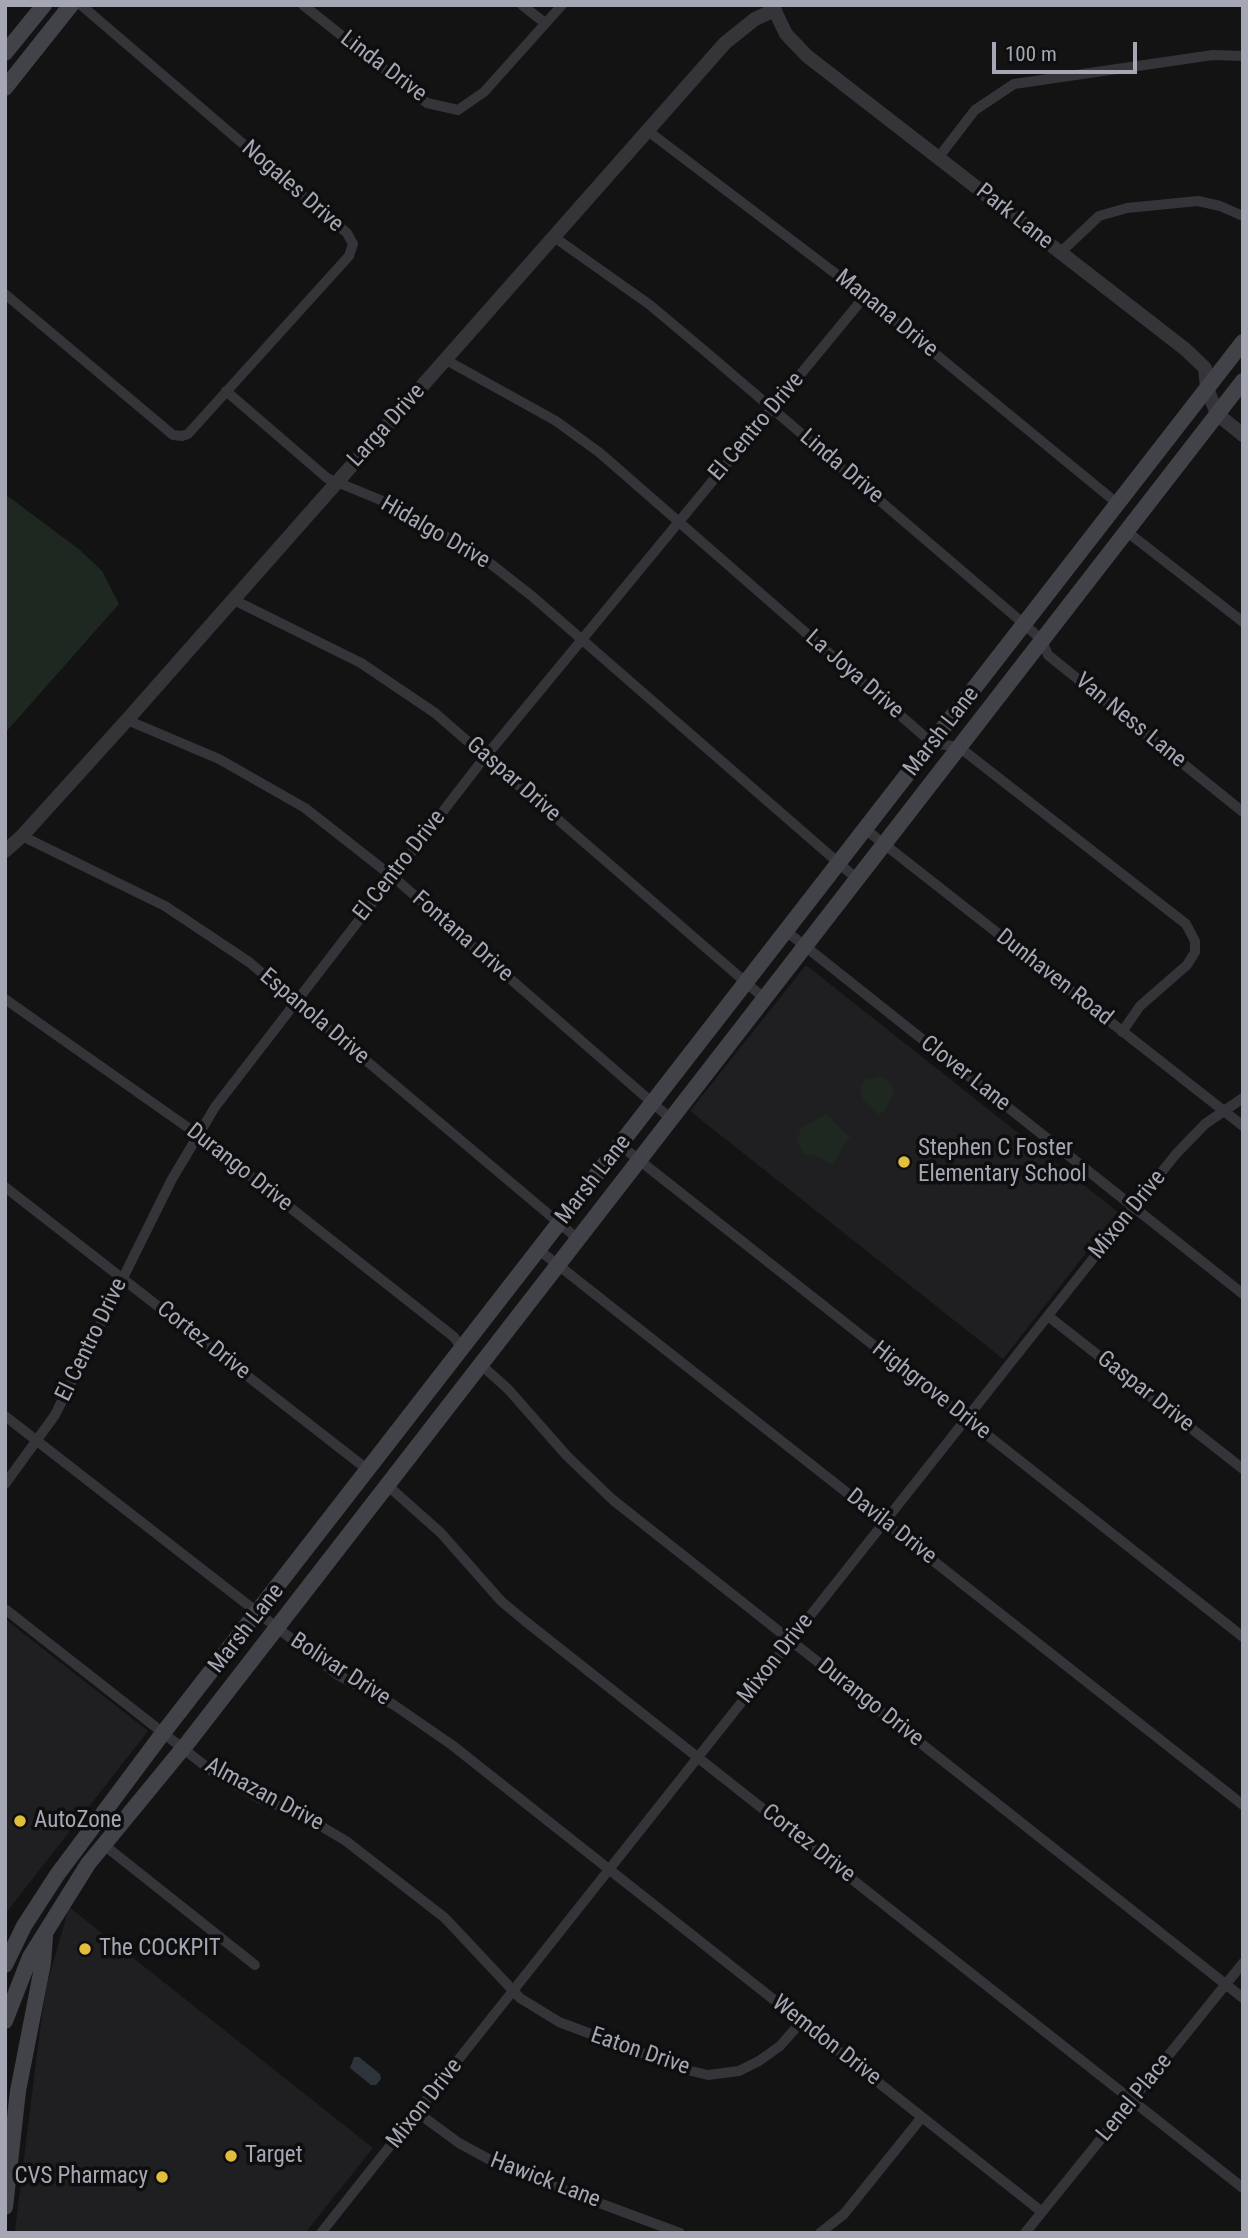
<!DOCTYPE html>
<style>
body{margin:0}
#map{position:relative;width:1248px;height:2238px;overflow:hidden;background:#131314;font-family:"Roboto Condensed",sans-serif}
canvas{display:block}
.frame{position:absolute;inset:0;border:7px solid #a5a8b4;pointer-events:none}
.scale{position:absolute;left:992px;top:42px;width:145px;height:32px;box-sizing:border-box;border:4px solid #a5a8b4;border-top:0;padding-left:9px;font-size:21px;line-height:24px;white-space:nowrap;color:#a5a8b4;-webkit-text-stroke:5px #0e0e0f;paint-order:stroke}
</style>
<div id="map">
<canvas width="1248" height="2238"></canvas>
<div class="frame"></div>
<div class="scale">100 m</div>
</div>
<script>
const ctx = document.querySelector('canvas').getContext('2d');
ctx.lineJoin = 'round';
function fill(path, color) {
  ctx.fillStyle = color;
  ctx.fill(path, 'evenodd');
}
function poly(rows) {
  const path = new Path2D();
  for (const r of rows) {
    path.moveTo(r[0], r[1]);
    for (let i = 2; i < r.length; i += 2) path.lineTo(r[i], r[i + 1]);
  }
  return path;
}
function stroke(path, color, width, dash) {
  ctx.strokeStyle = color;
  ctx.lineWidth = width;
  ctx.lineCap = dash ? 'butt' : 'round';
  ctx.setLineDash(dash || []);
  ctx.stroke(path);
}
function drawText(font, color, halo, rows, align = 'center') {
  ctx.font = font + ' "Roboto Condensed",sans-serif';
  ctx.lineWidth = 7;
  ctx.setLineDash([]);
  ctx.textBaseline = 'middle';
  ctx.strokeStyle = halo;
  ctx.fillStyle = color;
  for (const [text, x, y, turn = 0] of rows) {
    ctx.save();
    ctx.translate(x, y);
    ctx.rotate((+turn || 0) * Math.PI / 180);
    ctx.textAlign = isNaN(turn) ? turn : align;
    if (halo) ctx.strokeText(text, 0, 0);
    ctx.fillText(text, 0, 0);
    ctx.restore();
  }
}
const built = poly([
 [806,965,1118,1212,1003,1359,690,1111],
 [5,1619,148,1731,5,1914],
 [69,1907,373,2148,305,2233,23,2233,15,2230,41,2022,47,1984]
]);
const green = poly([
 [5,494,80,550,102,571,119,604,5,733],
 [881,1076,891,1083,894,1092,884,1112,878,1114,864,1101,860,1091,864,1080],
 [826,1114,850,1137,832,1165,816,1156,803,1154,797,1140,801,1128]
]);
const water = poly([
 [354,2057,359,2057,380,2074,381,2079,376,2085,371,2085,350,2068]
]);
const minor = poly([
 [303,5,427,103,458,110,484,92,562,5],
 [522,5,545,23],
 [648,131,865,296,1118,504],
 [938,158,975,110,1014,84,1213,55,1243,56],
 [554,237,650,305,706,352,1024,624,1042,640,1048,655,1243,812],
 [1061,252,1099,216,1127,208,1198,201,1220,206,1243,216],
 [5,294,173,435,182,436,188,434,349,256,353,244,347,233,81,5],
 [446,360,556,421,600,453,932,743,959,747,1186,924,1195,941,1195,952,1187,965,1140,1006,1122,1032],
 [226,391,327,478,395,506,491,564,533,597,857,879],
 [1126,531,1243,622],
 [234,600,361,663,435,713,765,999],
 [127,720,219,759,305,808,398,881,671,1119],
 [865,829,1243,1126],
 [22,836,165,906,249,962,578,1239],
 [786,931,1243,1294],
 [5,999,197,1134,454,1337,462,1349],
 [620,1145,1243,1637],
 [5,1187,368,1470],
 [539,1250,1243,1805],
 [1048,1316,1243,1469],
 [480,1364,508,1389,567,1456,613,1500,1243,1998],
 [5,1416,338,1675,394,1705,452,1745,1042,2212],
 [5,1484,55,1415,172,1179,215,1107,481,762,865,296],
 [387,1485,441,1533,501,1601,525,1621,1243,2188],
 [5,1609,213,1772,259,1798,304,1816,346,1841,445,1918,520,1998,559,2022,687,2070,708,2075,739,2071,759,2061,780,2046,802,2021],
 [104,1845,255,1965],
 [418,2113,459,2143,505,2168,680,2233],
 [321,2233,1176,1154,1205,1124,1243,1098],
 [820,2233,844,2214,922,2117],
 [1025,2233,1243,1963]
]);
const tertiary = poly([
 [772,5,786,34,807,56,1185,349,1205,368,1207,388,1217,414,1243,435],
 [5,851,22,836,127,720,725,43,755,19,775,10]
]);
const secondary = poly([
 [5,53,44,5],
 [5,88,71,5],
 [5,1965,24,1926,57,1875,163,1733,1243,342],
 [5,2021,30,1957,88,1864,189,1741,1243,381],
 [5,2207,18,2091,43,1963,45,1937]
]);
const markers = [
 [904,1162,7,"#e2be3d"],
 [20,1821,7,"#e2be3d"],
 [85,1949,7,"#e2be3d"],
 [231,2156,7,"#e2be3d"],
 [162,2177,7,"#e2be3d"]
];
const streetNames = [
 ["Linda Drive",383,67,37],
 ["Nogales Drive",292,187,41],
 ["Park Lane",1014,217,38],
 ["Manana Drive",886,314,39],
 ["Larga Drive",387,426,-48],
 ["El Centro Drive",757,427,-50],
 ["Linda Drive",841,467,40],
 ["Hidalgo Drive",435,533,30],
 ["La Joya Drive",854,675,41],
 ["Van Ness Lane",1130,721,39],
 ["Marsh Lane",942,732,-52],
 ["Gaspar Drive",513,780,41],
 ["El Centro Drive",400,866,-52],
 ["Fontana Drive",462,937,41],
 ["Dunhaven Road",1054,978,38],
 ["Espanola Drive",314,1017,40],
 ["Clover Lane",965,1074,38],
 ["Durango Drive",239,1168,38],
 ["Marsh Lane",594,1180,-52],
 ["Mixon Drive",1128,1215,-51],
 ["El Centro Drive",92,1340,-64],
 ["Cortez Drive",203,1341,38],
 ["Highgrove Drive",931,1391,38],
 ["Gaspar Drive",1145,1392,38],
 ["Davila Drive",891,1527,38],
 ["Marsh Lane",247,1629,-52],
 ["Mixon Drive",776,1659,-52],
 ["Bolivar Drive",340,1670,33],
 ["Durango Drive",870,1703,38],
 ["Almazan Drive",264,1795,28],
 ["Cortez Drive",808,1844,38],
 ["Wemdon Drive",826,2041,38],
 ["Eaton Drive",640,2052,19],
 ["Lenel Place",1135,2098,-51],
 ["Mixon Drive",425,2104,-52],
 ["Hawick Lane",545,2181,21]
];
const poiNames = [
 ["Stephen C Foster",918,1149],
 ["Elementary School",918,1175],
 ["AutoZone",34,1821],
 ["The COCKPIT",99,1949],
 ["Target",245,2156],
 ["CVS Pharmacy",148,2177,"right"]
];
fill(built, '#1f1f21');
fill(green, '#1f2721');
fill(water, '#2d343c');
stroke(minor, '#343439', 10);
stroke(tertiary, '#343439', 14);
stroke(secondary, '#424349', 16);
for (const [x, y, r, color] of markers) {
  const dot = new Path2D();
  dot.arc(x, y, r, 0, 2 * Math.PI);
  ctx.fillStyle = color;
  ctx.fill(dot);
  stroke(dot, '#0e0e0f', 2.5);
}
drawText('23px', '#a5a8b4', '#0e0e0f', streetNames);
drawText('23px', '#a5a8b4', '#0e0e0f', poiNames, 'left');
</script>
